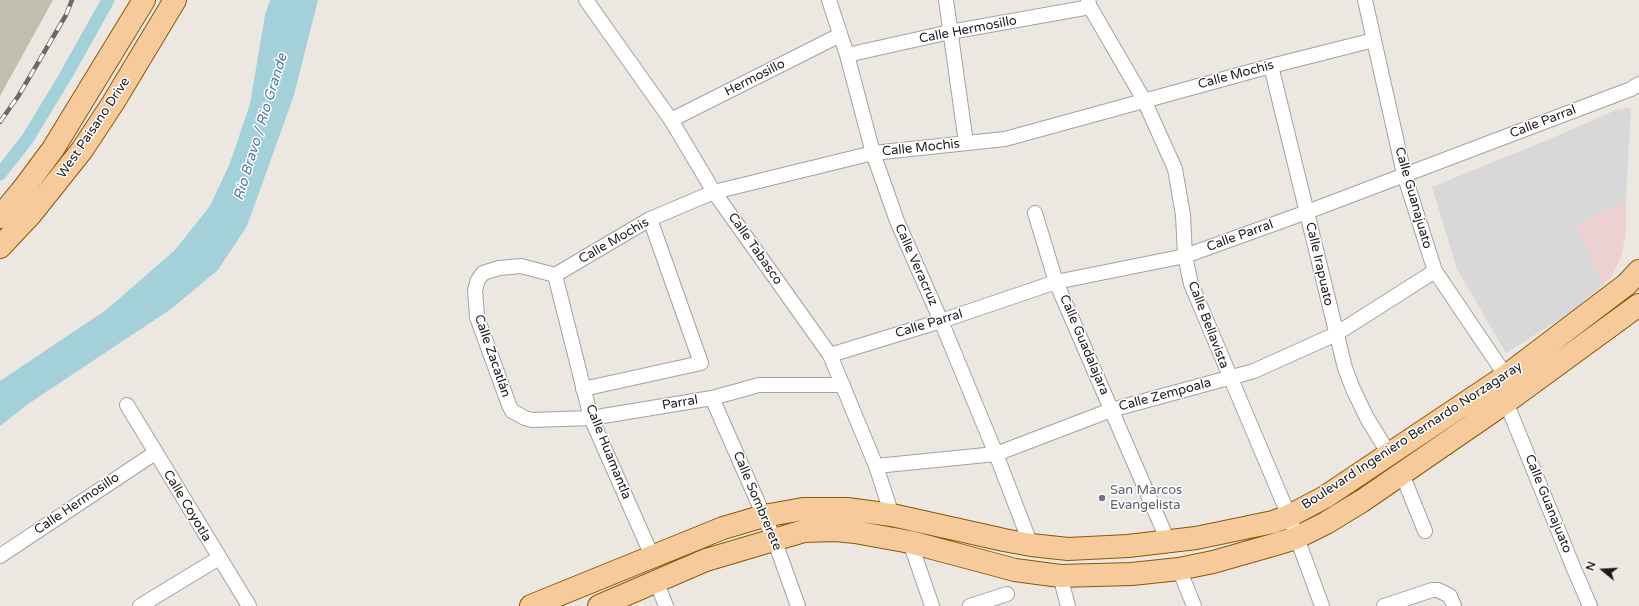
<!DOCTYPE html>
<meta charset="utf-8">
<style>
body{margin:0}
#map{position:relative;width:1639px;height:606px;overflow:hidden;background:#ece8e1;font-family:"Varela Round",sans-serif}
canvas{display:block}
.north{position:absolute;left:1583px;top:550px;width:40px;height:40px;-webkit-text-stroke:3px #fff;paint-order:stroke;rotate:288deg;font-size:11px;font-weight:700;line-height:16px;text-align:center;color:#1b1b1b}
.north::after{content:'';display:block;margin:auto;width:14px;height:18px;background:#1b1b1b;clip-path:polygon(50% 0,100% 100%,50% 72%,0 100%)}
</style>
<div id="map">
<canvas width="1639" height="606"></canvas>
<div class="north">N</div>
</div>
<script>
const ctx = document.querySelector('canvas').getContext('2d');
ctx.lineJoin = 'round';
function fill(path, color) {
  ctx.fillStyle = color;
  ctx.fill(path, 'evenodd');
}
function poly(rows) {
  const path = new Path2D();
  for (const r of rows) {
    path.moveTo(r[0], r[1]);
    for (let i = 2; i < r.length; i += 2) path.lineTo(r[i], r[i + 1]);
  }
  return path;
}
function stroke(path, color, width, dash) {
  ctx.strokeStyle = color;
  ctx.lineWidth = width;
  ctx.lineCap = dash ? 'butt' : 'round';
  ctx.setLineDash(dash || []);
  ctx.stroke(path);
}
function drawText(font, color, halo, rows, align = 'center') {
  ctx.font = font + ' "Varela Round",sans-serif';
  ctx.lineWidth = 3;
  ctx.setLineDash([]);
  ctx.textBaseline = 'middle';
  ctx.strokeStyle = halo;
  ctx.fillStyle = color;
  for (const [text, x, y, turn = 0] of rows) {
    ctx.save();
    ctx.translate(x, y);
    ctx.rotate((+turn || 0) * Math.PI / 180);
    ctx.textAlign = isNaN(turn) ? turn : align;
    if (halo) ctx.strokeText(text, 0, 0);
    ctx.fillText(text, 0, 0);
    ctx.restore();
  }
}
const residential = poly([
 [1631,108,1626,201,1576,224,1603,285,1567,315,1506,353,1457,269,1432,187,1552,138,1616,110]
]);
const commercial = poly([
 [1626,201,1626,231,1622,254,1612,276,1603,285,1576,224]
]);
const construction = poly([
 [0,0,53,0,0,96]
]);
const water = poly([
 [270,0,318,0,294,95,247,226,218,270,171,309,28,404,0,426,0,381,106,310,174,251,210,206,230,163,250,104,265,15]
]);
const canal = poly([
 [0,174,28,138,65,77,108,0]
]);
const minor = poly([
 [586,0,671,120,714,192,830,355,876,466,892,515],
 [829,0,847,55,873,153,897,221,941,321,996,454,1031,545],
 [946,0,966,143],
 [1088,0,1090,7,1144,100,1175,169,1183,215,1185,256,1191,284,1289,516,1322,606],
 [1365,0,1404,174,1435,271,1506,376],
 [847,55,950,32,1090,7],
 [1271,66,1345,368,1353,389,1367,418,1389,454],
 [671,120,840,35],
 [1035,213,1056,282,1168,541],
 [555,275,591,418,652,556],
 [830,355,941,321,1056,282,1185,256,1307,212,1631,89,1639,84],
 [843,385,759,385,712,398,591,418,532,420,525,418,512,411,509,405,477,317,475,290,478,280,483,273,499,268,521,266,555,275,650,219,714,192,873,153,1005,139,1271,66,1374,40],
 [583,389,701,363,650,219],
 [712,398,774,539,798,606],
 [1506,402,1574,569,1590,606],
 [127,405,249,606],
 [876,466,996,454,1111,410,1254,371,1336,334,1435,271],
 [1402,474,1425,531],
 [910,542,932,606],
 [0,556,155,453],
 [1179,569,1194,606],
 [1060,576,1068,606],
 [656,581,666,606],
 [140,606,219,558],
 [970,606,1007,594],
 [1384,606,1432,590,1438,590,1450,596,1454,606]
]);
const primary = poly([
 [0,217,24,188,53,149,144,0],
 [0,247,31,214,82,150,113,103,175,0],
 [531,606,723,528,764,516,803,509,847,509,892,515,1004,540,1031,545,1068,549,1128,546,1196,538,1273,522,1289,516,1325,497,1506,376,1627,284,1639,271],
 [599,606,706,560,804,531,836,530,855,532,910,542,1015,570,1060,576,1132,574,1179,569,1213,562,1273,545,1296,538,1326,523,1362,501,1506,402,1639,305]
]);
const rail = poly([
 [0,122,19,95,66,15,72,0]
]);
const markers = [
 [1102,498,4,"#6b7280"]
];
const streetNames = [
 ["Calle Hermosillo",968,30,-11],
 ["Calle Mochis",1236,75,-15],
 ["Hermosillo",755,78,-27],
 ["Calle Parral",1543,122,-21],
 ["West Paisano Drive",94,128,-56],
 ["Calle Mochis",921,148,-6],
 ["Calle Guanajuato",1413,198,74],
 ["Calle Parral",1240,236,-20],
 ["Calle Mochis",614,241,-30],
 ["Calle Tabasco",755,249,55],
 ["Calle Irapuato",1319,264,77],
 ["Calle Veracruz",916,265,66],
 ["Calle Parral",929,324,-17],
 ["Calle Bellavista",1208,325,69],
 ["Calle Guadalajara",1084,345,67],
 ["Calle Zacatlán",492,356,71],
 ["Calle Zempoala",1165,395,-15],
 ["Parral",680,403,-9],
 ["Boulevard Ingeniero Bernardo Norzagaray",1412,436,-33],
 ["Calle Huamantla",608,452,68],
 ["Calle Sombrerete",757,501,67],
 ["Calle Hermosillo",77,504,-34],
 ["Calle Guanajuato",1548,504,68],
 ["Calle Coyotla",187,506,59]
];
const worshipNames = [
 ["San Marcos",1110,491],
 ["Evangelista",1110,506]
];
const waterNames = [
 ["Río Bravo / Rio Grande",261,127,-73]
];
fill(residential, '#d9d8d8');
fill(commercial, '#edd0d1');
fill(construction, '#c0bfad');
fill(water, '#a3d0d9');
stroke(canal, '#a3d0d9', 13);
stroke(minor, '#a2a2a2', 16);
stroke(primary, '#8c5706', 24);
stroke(minor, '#fff', 14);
stroke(primary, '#f7ca9b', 22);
stroke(rail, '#696969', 4.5);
stroke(rail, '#fff', 3, [9]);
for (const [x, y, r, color] of markers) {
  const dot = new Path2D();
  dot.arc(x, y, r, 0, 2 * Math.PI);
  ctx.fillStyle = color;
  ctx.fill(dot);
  stroke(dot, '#fff', 1.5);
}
drawText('13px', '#1b1b1b', '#fff', streetNames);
drawText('13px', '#5b616d', '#fff', worshipNames, 'left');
drawText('italic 14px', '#4a7a9e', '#fff', waterNames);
</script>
